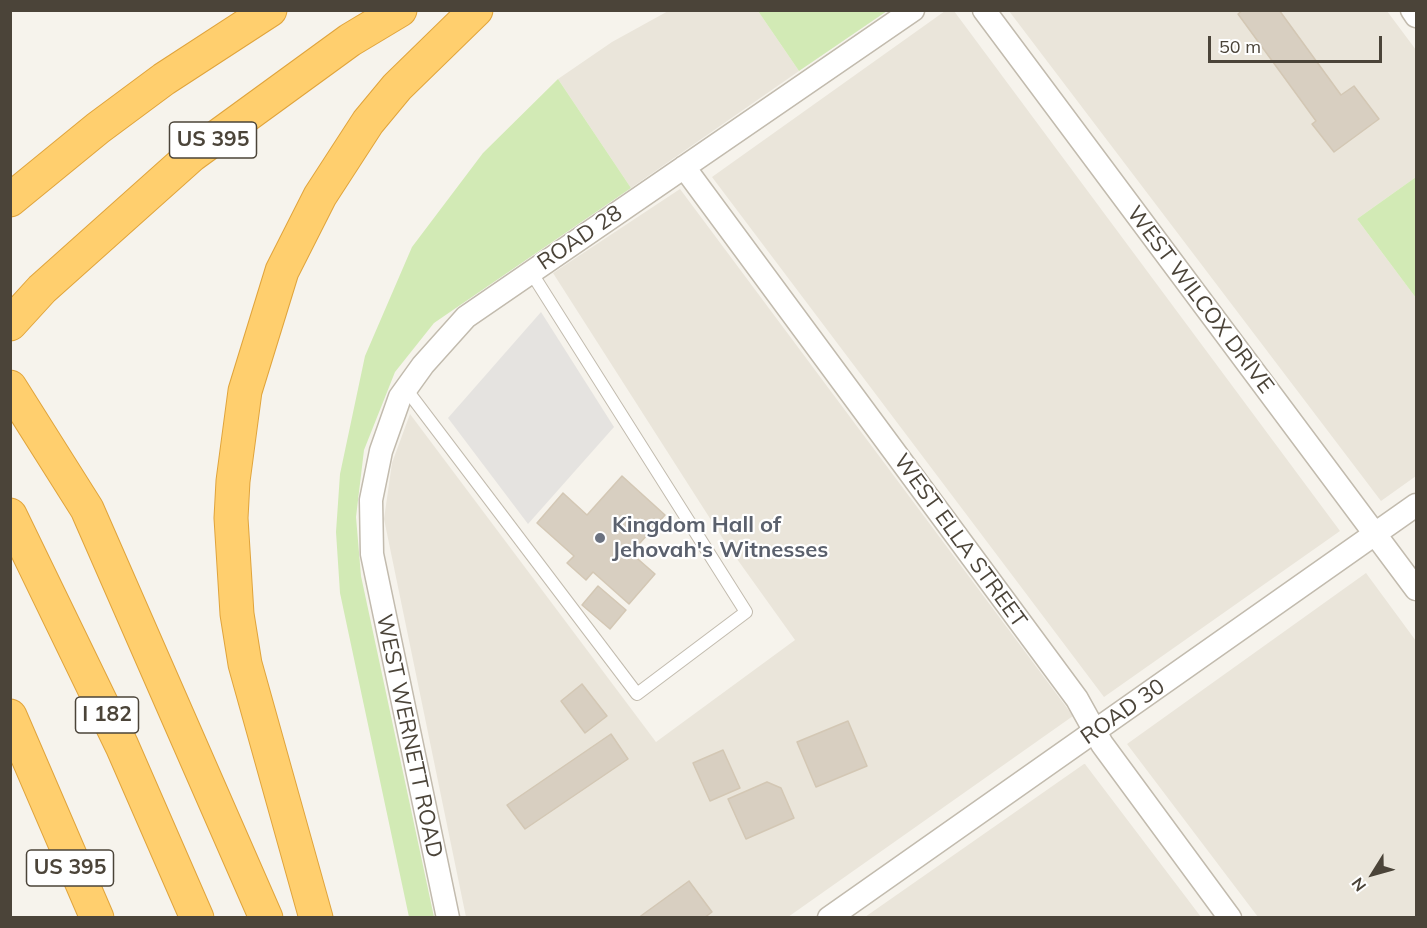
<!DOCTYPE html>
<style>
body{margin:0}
#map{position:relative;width:1427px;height:928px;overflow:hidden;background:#f6f3ec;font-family:Mulish,sans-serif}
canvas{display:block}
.frame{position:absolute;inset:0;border:12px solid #4b4439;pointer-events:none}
.north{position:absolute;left:1343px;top:844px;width:60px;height:60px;-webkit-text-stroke:4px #fff;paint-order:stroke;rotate:233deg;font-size:16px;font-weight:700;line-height:24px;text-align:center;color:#4b4439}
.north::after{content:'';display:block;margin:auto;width:21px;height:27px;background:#4b4439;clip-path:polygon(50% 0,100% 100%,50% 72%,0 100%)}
.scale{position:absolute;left:1208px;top:36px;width:174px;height:27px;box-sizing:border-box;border:3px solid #4b4439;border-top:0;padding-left:8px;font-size:18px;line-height:21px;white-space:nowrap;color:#4b4439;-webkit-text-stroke:4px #fff;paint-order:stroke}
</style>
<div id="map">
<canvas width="1427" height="928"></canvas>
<div class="frame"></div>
<div class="north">N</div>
<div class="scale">50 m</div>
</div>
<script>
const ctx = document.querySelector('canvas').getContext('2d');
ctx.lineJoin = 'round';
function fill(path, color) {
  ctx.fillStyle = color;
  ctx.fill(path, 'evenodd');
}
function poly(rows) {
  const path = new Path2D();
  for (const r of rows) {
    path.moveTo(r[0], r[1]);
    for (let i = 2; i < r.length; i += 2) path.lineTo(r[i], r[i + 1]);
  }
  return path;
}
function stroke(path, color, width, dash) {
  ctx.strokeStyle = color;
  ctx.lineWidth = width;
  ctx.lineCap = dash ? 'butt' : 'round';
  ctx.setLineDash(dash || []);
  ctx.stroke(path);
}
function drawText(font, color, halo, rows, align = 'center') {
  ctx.font = font + ' Mulish,sans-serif';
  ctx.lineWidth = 4.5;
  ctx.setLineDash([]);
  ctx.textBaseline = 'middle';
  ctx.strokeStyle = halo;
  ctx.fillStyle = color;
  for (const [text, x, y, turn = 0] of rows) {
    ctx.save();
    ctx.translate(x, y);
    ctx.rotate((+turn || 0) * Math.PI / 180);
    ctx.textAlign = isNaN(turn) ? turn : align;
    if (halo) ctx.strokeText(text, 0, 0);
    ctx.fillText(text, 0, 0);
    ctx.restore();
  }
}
const residential = poly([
 [670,10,758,11,799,71,631,188,558,79,612,42],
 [945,11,954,11,1340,531,1104,697,712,177],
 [1009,11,1387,11,1416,50,1416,177,1357,219,1416,298,1416,476,1381,501],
 [680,189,1073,716,788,917,466,917,384,519,392,463,410,414,656,742,795,640,727,545,553,273],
 [1366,573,1416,641,1416,917,1258,917,1127,744],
 [1085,764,1201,917,865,917,1084,764]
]);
const green = poly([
 [758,11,887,11,799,71],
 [558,79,631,188,434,323,395,372,364,450,356,517,361,576,434,917,409,917,340,593,336,532,340,474,365,356,412,247,483,153],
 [1416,177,1416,298,1357,219]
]);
const parking = poly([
 [541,312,614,427,528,524,448,418]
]);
const building = poly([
 [1243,10,1279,10,1341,95,1354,86,1379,119,1334,152,1312,124,1316,121,1238,14,1243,10],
 [622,476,665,515,631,553,655,574,629,604,593,572,586,580,567,563,574,556,537,523,563,493,587,515,622,476],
 [598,586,626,610,610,629,582,605,598,586],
 [582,684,607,716,585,733,561,701,582,684],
 [848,721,867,766,816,787,797,742,848,721],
 [611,734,628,759,525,829,507,805,611,734],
 [723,750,740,788,710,801,693,763,723,750],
 [767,782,781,788,794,818,746,839,728,799,767,782],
 [689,881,712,912,704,918,638,918,689,881]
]);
const lane = poly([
 [406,389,637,694,746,612,531,272]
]);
const street = poly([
 [984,10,1416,589],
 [1412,10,1416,16],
 [684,167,1077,699,1102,744,1230,918],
 [448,918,372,554,371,500,381,451,400,397,423,365,466,317,913,10],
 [829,918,1416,505]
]);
const highway = poly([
 [10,200,98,128,164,79,270,10],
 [10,324,42,289,192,155,350,40,400,10],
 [10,387,87,509,266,918],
 [10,515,122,746,197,918],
 [10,716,97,918],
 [316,918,245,664,237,614,231,518,233,481,245,391,282,271,320,196,368,122,397,87,476,10]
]);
const markers = [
 [600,538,6,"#6b7280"]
];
const shields = [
 [213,140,87],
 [107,715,63],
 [70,868,87]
];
const shieldNames = [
 ["US 395",213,140],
 ["I 182",107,715],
 ["US 395",70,868]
];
const streetNames = [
 ["ROAD 28",580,238,-34],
 ["WEST WILCOX DRIVE",1200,300,53],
 ["WEST ELLA STREET",960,541,54],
 ["ROAD 30",1123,712,-35],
 ["WEST WERNETT ROAD",409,736,78]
];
const worshipNames = [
 ["Kingdom Hall of",612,525],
 ["Jehovah's Witnesses",612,550]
];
fill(residential, '#eae5da');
fill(green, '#d2eab5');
fill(parking, '#e5e3e0');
fill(building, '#d8cfc1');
stroke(building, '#d3c7b4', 1.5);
stroke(lane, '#c2bbae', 14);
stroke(street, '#c2bbae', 25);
stroke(highway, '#e0a43c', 35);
stroke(lane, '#fff', 12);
stroke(street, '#fff', 22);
stroke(highway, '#ffcf6e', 33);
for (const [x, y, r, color] of markers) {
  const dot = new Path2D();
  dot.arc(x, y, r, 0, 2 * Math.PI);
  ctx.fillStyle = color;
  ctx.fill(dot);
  stroke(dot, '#fff', 2);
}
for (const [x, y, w] of shields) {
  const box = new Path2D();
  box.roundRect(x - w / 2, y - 18, w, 36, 4.5);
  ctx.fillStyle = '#fff';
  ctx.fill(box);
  stroke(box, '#4b4439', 1.5);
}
drawText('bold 21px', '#4b4439', null, shieldNames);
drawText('22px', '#4b4439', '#fff', streetNames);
drawText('bold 22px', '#5b616d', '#fff', worshipNames, 'left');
</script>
